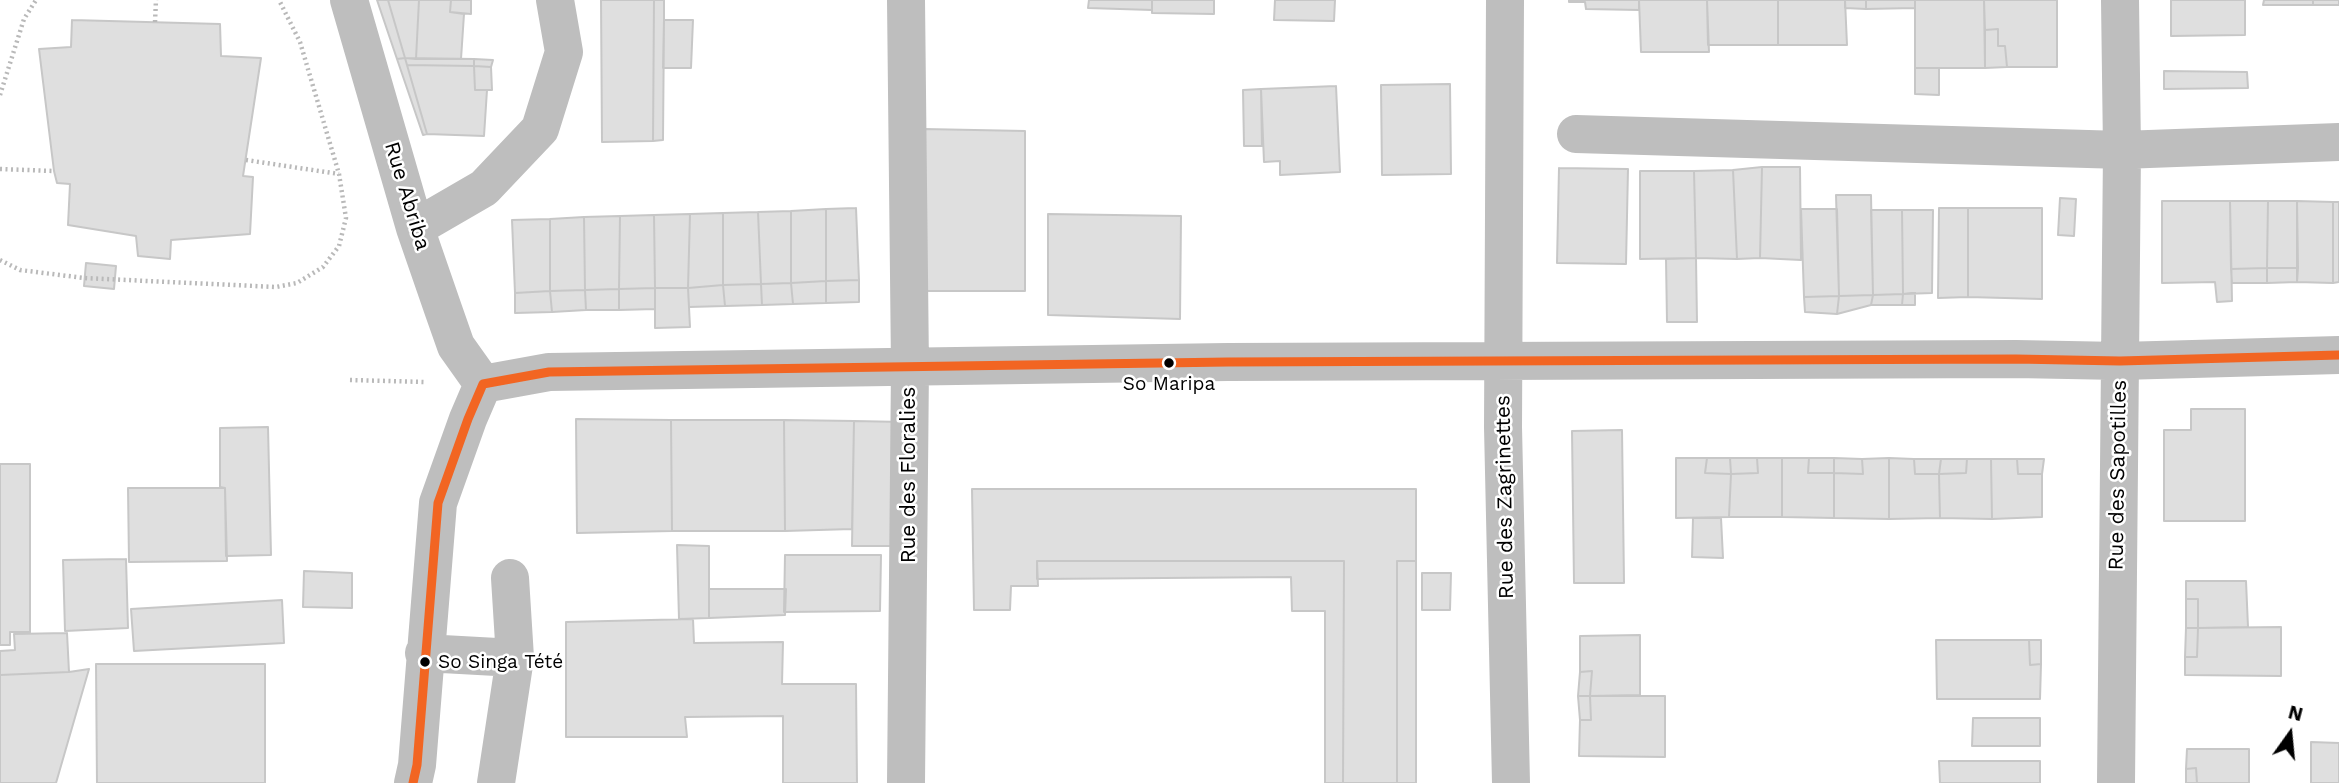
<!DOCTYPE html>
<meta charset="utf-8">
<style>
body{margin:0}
#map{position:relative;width:2339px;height:783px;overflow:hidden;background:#fff;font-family:"Work Sans",sans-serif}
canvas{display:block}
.north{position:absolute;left:2255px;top:699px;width:70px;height:70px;-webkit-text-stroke:5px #fff;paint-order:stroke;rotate:15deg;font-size:19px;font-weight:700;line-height:28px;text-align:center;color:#000}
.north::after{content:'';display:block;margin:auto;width:24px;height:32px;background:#000;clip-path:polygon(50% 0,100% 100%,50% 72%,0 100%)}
</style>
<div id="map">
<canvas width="2339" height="783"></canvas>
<div class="north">N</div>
</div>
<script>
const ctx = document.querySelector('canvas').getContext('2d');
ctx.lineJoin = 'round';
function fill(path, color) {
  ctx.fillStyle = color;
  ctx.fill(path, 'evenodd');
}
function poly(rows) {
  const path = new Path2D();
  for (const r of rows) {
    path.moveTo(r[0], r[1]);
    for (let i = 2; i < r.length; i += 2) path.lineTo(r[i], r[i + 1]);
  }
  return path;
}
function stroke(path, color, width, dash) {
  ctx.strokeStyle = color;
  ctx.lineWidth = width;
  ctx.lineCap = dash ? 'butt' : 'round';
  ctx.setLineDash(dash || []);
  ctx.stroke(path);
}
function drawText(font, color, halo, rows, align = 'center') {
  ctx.font = font + ' "Work Sans",sans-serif';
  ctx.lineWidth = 5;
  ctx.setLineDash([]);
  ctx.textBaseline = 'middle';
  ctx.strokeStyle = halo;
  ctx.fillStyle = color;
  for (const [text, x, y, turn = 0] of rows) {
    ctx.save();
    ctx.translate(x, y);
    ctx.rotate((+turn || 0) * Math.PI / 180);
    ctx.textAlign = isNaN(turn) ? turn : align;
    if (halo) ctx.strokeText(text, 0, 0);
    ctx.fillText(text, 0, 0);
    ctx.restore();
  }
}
const building = poly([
 [377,0,388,0,405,58,397,59,377,0],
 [388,0,419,0,416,59,405,58,388,0],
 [419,0,451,0,450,12,464,14,461,59,416,59,419,0],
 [451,0,471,0,471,14,450,12,451,0],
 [601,0,654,0,653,141,602,142,601,0],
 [654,0,664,0,664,20,663,140,653,141,654,0],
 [1089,0,1152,0,1152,10,1088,8,1089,0],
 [1152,0,1214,0,1214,14,1152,13,1152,0],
 [1275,0,1335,0,1334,21,1274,20,1275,0],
 [1569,0,1639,0,1639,10,1586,9,1585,2,1569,2,1569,0],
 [1639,0,1707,0,1709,52,1641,52,1639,0],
 [1707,0,1778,0,1778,45,1708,45,1707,0],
 [1778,0,1845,0,1847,45,1778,45,1778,0],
 [1845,0,1870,0,1866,0,1866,9,1845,8,1845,0],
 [1866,0,1915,0,1915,8,1866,9,1866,0],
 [1915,0,1984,0,1985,68,1915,68,1915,0],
 [1984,0,2057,0,2057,67,2007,67,2005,46,1998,46,1998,29,1985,30,1984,0],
 [2171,0,2245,0,2245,35,2171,36,2171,0],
 [2264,0,2313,0,2313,5,2263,5,2264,0],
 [2313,0,2339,0,2339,5,2313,5,2313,0],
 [72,20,220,24,221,56,261,58,243,176,253,177,250,234,171,240,170,259,138,256,136,236,68,225,70,184,57,183,54,171,39,49,71,47,72,20],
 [664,20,693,20,691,68,663,68,664,20],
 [1998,29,1998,46,2005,46,2007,67,1985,68,1985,30,1998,29],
 [405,58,474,59,474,66,407,65,405,58],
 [405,58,407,65,427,134,423,135,397,59,405,58],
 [474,59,493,60,491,67,474,66,474,59],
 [407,65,474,66,475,90,487,90,484,136,427,134,407,65],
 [474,66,491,67,492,90,475,90,474,66],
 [1915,68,1939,68,1939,95,1915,94,1915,68],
 [2164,71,2247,72,2248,88,2164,89,2164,71],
 [1450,84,1451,174,1382,175,1381,85,1450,84],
 [1336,86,1340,172,1280,175,1280,161,1264,162,1261,89,1336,86],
 [1261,89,1262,146,1244,146,1243,90,1261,89],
 [924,129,1025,131,1025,291,923,291,924,129],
 [1762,167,1800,167,1801,260,1760,258,1762,167],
 [1762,167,1760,258,1737,259,1733,170,1762,167],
 [1559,168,1628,169,1626,264,1557,263,1559,168],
 [1733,170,1737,259,1696,258,1694,171,1733,170],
 [1640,171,1694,171,1696,258,1640,259,1640,171],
 [1836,195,1871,195,1873,295,1839,296,1836,195],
 [2060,198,2076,199,2074,236,2058,235,2060,198],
 [2162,201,2230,201,2232,301,2217,302,2215,282,2162,283,2162,201],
 [2230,201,2268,201,2267,268,2231,269,2230,201],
 [2268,201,2297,201,2298,268,2267,268,2268,201],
 [2297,201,2333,202,2333,283,2297,282,2297,201],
 [2333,202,2339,202,2339,282,2333,283,2333,202],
 [856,208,859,280,826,281,826,209,856,208],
 [1939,208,1968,208,1968,297,1938,298,1939,208],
 [1968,208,2042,208,2042,299,1968,297,1968,208],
 [826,209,826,281,791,283,791,211,826,209],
 [1801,209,1837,209,1839,296,1804,297,1801,209],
 [1871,210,1902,210,1903,294,1873,295,1871,210],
 [1902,210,1933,210,1932,293,1903,294,1902,210],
 [791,211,791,283,761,284,758,212,791,211],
 [758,212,761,284,723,285,723,213,758,212],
 [723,213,723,285,688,288,690,214,723,213],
 [690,214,688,288,655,288,654,215,690,214],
 [1048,214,1181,216,1180,319,1048,315,1048,214],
 [654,215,655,288,619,289,620,216,654,215],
 [620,216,619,289,585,290,584,217,620,216],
 [584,217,585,290,550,291,550,219,584,217],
 [550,219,550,291,515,293,512,220,550,219],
 [1696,258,1697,322,1667,322,1666,259,1696,258],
 [86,263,116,266,114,289,84,286,86,263],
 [2267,268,2298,268,2297,282,2267,283,2267,268],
 [2267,268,2267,283,2232,283,2231,269,2267,268],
 [859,280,859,302,826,303,826,281,859,280],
 [826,281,826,303,793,304,791,283,826,281],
 [791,283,793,304,762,305,761,284,791,283],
 [761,284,762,305,725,306,723,285,761,284],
 [723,285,725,306,689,307,688,288,723,285],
 [655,288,655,309,619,310,619,289,655,288],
 [655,288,688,288,690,327,655,328,655,288],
 [619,289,619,310,586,310,585,290,619,289],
 [585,290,586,310,552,312,550,291,585,290],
 [550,291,552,312,515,313,515,293,550,291],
 [1915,293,1915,305,1902,305,1903,294,1915,293],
 [1903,294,1902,305,1871,305,1873,295,1903,294],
 [1873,295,1871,305,1837,314,1839,296,1873,295],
 [1839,296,1837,314,1805,312,1804,297,1839,296],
 [2191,409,2245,409,2245,521,2164,521,2164,430,2191,430,2191,409],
 [576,419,671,420,672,531,577,533,576,419],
 [671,420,784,420,785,531,672,531,671,420],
 [784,420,854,421,852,529,785,531,784,420],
 [854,421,903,422,901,546,852,546,854,421],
 [268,427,271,555,226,556,225,488,220,487,220,428,268,427],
 [1622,430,1624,583,1574,583,1572,431,1622,430],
 [1676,458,1707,458,1705,473,1731,474,1729,517,1676,518,1676,458],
 [1707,458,1730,458,1731,474,1705,473,1707,458],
 [1730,458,1757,458,1758,473,1731,474,1730,458],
 [1757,458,1782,458,1782,517,1729,517,1731,474,1758,473,1757,458],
 [1782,458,1809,458,1808,473,1834,473,1834,518,1782,517,1782,458],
 [1809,458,1834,458,1834,473,1808,473,1809,458],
 [1834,458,1862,459,1863,474,1834,473,1834,458],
 [1889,458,1914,459,1915,474,1939,474,1940,518,1889,519,1889,458],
 [1889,458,1889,519,1834,518,1834,473,1863,474,1862,459,1889,458],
 [1914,459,1941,459,1939,474,1915,474,1914,459],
 [1941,459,1967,459,1966,473,1939,474,1941,459],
 [1967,459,1991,459,1992,519,1940,518,1939,474,1966,473,1967,459],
 [1991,459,2017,459,2018,474,2042,474,2042,517,1992,519,1991,459],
 [2017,459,2044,459,2042,474,2018,474,2017,459],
 [0,464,30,464,30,632,10,632,10,645,0,645,0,464],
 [128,488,225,488,227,561,129,562,128,488],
 [972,489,1416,489,1416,561,1397,561,1397,783,1343,783,1344,561,1037,561,1038,586,1011,586,1010,610,974,610,972,489],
 [1693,518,1721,518,1723,558,1692,557,1693,518],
 [677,545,709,546,709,618,679,619,677,545],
 [785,555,881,555,880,611,784,612,785,555],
 [126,559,128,628,65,631,63,560,126,559],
 [1037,561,1344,561,1343,783,1325,783,1325,611,1292,611,1291,577,1037,579,1037,561],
 [1397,561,1416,561,1416,783,1397,783,1397,561],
 [304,571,352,573,352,608,303,607,304,571],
 [1422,573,1451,573,1450,610,1422,610,1422,573],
 [2186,581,2246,581,2248,627,2198,628,2198,599,2186,599,2186,581],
 [709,589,786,589,785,615,709,618,709,589],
 [2186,599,2198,599,2198,628,2186,628,2186,599],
 [282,600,284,643,134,651,131,609,282,600],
 [693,619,694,643,783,642,782,684,856,684,857,783,783,783,783,716,685,717,687,737,566,737,566,622,693,619],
 [2281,627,2281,676,2185,675,2185,657,2197,657,2198,628,2281,627],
 [2186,628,2198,628,2197,657,2185,657,2186,628],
 [67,633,69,672,0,675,0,651,15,650,14,634,67,633],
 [1640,635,1640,695,1590,696,1592,671,1580,672,1580,636,1640,635],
 [1936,640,2029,640,2030,665,2041,664,2040,699,1937,699,1936,640],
 [2029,640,2041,640,2041,664,2030,665,2029,640],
 [96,664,265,664,265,783,97,783,96,664],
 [89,669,56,783,0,783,0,675,69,672,89,669],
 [1592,671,1590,696,1578,696,1580,672,1592,671],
 [1578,696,1590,696,1591,720,1580,720,1578,696],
 [1590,696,1665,696,1665,757,1579,756,1580,720,1591,720,1590,696],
 [1973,718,2040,718,2040,746,1972,746,1973,718],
 [2311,742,2339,743,2339,783,2311,783,2311,742],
 [2187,749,2249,749,2249,783,2197,783,2196,768,2186,769,2187,749],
 [1939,761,2040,761,2040,783,1940,783,1939,761],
 [2196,768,2197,783,2186,783,2186,769,2196,768]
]);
const path = poly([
 [155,22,156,0],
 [0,95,24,19,36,0],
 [246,160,339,174],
 [0,169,54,171],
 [0,260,20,270,84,278,276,287,297,283,323,267,339,246,346,218,339,174,300,42,279,0],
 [350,380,426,382]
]);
const minor = poly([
 [349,0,415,228,443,309,456,346,483,384],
 [906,0,910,367,906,783],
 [1505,0,1503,427,1511,783],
 [1576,134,2122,150,2339,142],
 [415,228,484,188,540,129,564,52,555,0],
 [483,384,549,372,1228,362,2016,359,2120,361,2339,355],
 [424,653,515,658,510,578],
 [413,783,417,765,438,503,468,419,483,384],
 [496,783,515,658],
 [2116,783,2122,150,2120,0]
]);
const bus1 = poly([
 [483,384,549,372,1228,362,2016,359,2120,361,2339,355],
 [413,783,417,765,438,503,468,419,483,384]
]);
const markers = [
 [1169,363,6,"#000"],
 [425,662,6,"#000"]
];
const busNames = [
 ["So Maripa",1169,384],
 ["So Singa Tété",438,662,"left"]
];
const streetNames = [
 ["Rue Abriba",407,196,73],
 ["Rue des Floralies",909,475,-90],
 ["Rue des Sapotilles",2118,475,-89],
 ["Rue des Zagrinettes",1505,497,-91]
];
fill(building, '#dfdfdf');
stroke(building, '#c7c7c7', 2);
stroke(path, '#b9b9b9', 4.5, [2, 3.5]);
stroke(minor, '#bebebe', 38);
stroke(bus1, '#f26522', 9);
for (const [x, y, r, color] of markers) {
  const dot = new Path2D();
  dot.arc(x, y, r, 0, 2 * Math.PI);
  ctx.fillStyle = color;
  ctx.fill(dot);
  stroke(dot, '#fff', 2.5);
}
drawText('19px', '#000', '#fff', busNames);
drawText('21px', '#000', '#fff', streetNames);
</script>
